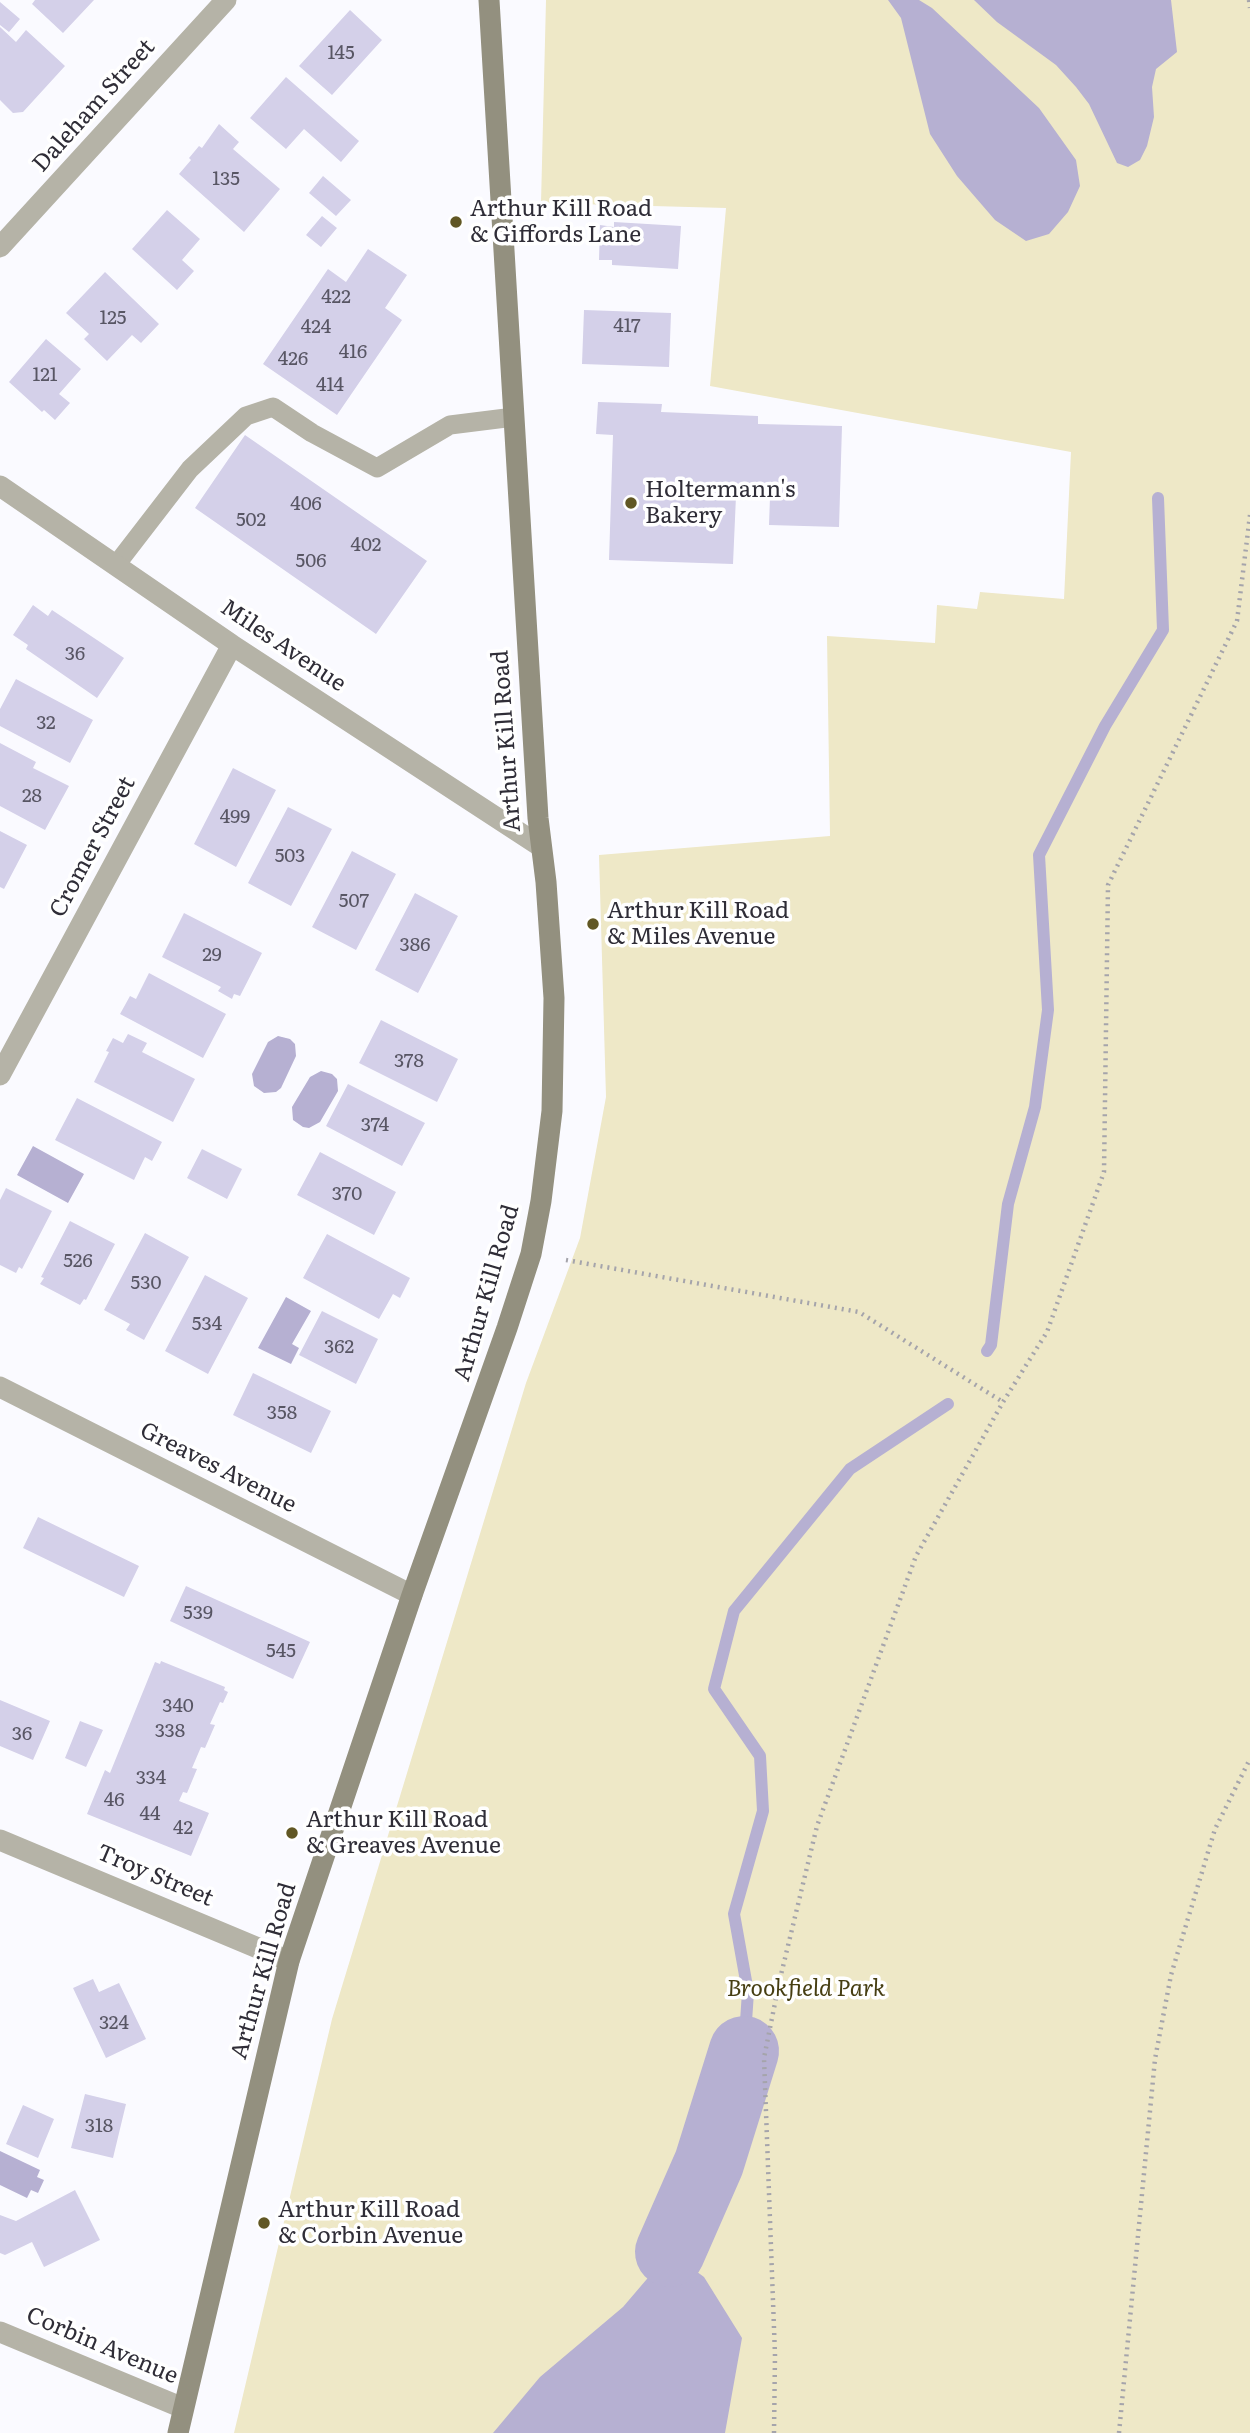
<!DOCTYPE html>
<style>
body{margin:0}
canvas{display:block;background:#fafaff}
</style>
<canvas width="1250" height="2433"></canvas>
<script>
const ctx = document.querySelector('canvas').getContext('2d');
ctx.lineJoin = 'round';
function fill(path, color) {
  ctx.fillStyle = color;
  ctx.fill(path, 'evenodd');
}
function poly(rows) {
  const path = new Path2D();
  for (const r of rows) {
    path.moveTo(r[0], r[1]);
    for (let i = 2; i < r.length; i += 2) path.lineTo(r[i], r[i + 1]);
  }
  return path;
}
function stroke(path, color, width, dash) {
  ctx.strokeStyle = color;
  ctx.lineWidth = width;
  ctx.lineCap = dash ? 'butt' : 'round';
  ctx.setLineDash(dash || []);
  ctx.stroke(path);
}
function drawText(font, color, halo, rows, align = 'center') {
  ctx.font = font + ' Literata,serif';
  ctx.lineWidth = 7;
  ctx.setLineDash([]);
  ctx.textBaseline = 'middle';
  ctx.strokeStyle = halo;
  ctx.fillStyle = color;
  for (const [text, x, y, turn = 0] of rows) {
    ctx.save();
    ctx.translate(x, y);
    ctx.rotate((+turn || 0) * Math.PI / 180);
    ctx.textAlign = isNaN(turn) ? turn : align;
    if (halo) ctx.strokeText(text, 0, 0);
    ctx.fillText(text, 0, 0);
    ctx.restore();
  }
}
const green = poly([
 [546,0,1250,0,1250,2433,234,2433,332,2019,526,1383,580,1238,606,1097,599,855,830,836,827,636,935,643,937,605,977,609,980,592,1064,599,1071,452,710,386,726,208,541,203]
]);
const water = poly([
 [888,0,919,0,932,8,1039,108,1076,160,1080,186,1068,212,1049,234,1026,241,995,220,957,176,930,134,901,18],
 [974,0,1171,0,1177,52,1156,69,1152,87,1154,117,1147,146,1140,160,1128,167,1117,163,1089,104,1076,87,1056,65,997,22],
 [278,1036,290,1039,295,1044,296,1056,281,1088,276,1092,264,1093,254,1086,252,1074,268,1042],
 [321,1071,332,1074,337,1079,338,1091,320,1122,309,1128,303,1127,293,1120,292,1107,310,1077],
 [33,1146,84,1174,68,1203,17,1175],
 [286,1297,311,1311,292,1344,299,1348,291,1364,258,1348],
 [0,2151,40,2170,37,2177,44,2180,38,2193,31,2190,27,2198,0,2185],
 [670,2252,704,2277,742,2338,725,2433,493,2433,540,2377,623,2307]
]);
const stream = poly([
 [987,1351,991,1345,1008,1204,1035,1107,1048,1010,1039,855,1105,726,1163,630,1158,498],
 [744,2051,748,1992,734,1914,763,1811,760,1756,714,1689,734,1611,850,1469,948,1404]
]);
const river = poly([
 [670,2252,709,2163,744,2051]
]);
const building = poly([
 [35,0,94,0,63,33,32,4],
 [0,2,20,19,9,32,0,25],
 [350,10,382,40,332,95,299,66],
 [0,27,16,42,26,30,65,66,23,112,13,113,0,100],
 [286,77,359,141,341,162,304,129,286,149,250,118],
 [219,124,239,142,233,149,280,189,244,232,179,174,191,160,189,158,199,146,202,148],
 [323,176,351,200,336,216,309,193],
 [167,210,200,239,182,260,194,271,177,290,132,249],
 [322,216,337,228,321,247,306,235],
 [614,222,681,226,678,269,612,265,612,260,599,260,600,225,614,227],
 [368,249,407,275,385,308,402,320,337,415,263,364,328,269,346,282],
 [105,272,159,324,141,343,132,335,107,361,84,339,89,334,66,313],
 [584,310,671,313,669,367,582,364],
 [46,339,81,369,59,394,70,403,55,420,44,410,42,412,9,382],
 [598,402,662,404,661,412,758,416,758,424,842,426,839,527,769,525,770,497,736,496,733,564,609,560,613,435,596,434],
 [245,435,427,561,376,634,195,508],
 [33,605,48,616,52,610,124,658,97,698,26,649,28,645,13,635],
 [16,679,93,720,70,763,0,726,0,709],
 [0,743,36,762,33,768,69,786,45,830,0,806],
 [233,768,276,790,236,867,194,844],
 [288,807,332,829,291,906,248,883],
 [0,831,27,845,4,889,0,887],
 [352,851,396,874,356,950,312,927],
 [415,893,458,916,418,993,375,970],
 [184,913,262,953,240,996,234,994,232,999,218,991,221,987,162,957],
 [149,973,226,1014,203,1058,120,1014,130,996,136,999],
 [381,1020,458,1059,437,1102,359,1063],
 [128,1034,147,1043,142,1052,195,1079,173,1122,94,1082,109,1052,106,1051,113,1038,123,1043],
 [348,1084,425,1123,402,1166,326,1126],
 [77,1098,162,1142,152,1161,145,1157,134,1180,55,1140],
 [202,1149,242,1169,227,1199,187,1178],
 [320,1152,396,1192,374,1235,297,1195],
 [6,1188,52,1211,22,1269,19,1267,16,1273,0,1265,0,1200],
 [70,1221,115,1244,86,1300,84,1299,80,1305,40,1284,44,1278,41,1277],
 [145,1233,189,1257,144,1340,126,1330,130,1324,104,1310],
 [327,1234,410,1278,400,1298,393,1294,379,1319,303,1278],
 [205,1275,248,1298,208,1374,165,1351],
 [322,1311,378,1339,356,1384,299,1355],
 [253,1373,331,1411,311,1453,233,1415],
 [38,1517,139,1566,124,1597,23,1548],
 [186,1586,310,1642,293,1679,170,1621],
 [161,1661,225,1687,224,1690,228,1692,223,1703,220,1702,210,1724,215,1725,205,1748,201,1747,192,1768,197,1769,187,1793,183,1792,179,1801,209,1813,191,1856,87,1814,105,1770,110,1773,155,1662,160,1664],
 [0,1700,50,1721,33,1760,0,1746],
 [80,1721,103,1730,86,1767,65,1758],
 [93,1979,99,1992,119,1983,146,2039,106,2058,73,1988],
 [85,2094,126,2104,113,2158,71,2148],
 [23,2105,54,2119,38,2158,6,2144],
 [75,2190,100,2240,44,2267,32,2242,5,2255,0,2253,0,2215,16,2221]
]);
const path = poly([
 [1249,0,1250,8],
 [566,1260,859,1312,1003,1402],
 [774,2433,775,2355,764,2058,779,1983,817,1826,916,1556,1003,1402,1047,1332,1104,1172,1108,885,1237,621,1250,515],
 [1119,2433,1155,2059,1171,1975,1215,1829,1250,1759]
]);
const lane = poly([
 [116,565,190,469,246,416,273,407,312,433,377,468,450,425,514,417]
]);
const street = poly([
 [0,247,226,0],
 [0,486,232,645,540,846],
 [0,1075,232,645],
 [0,1387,412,1595],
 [0,1840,289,1961],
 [0,2332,183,2408]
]);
const secondary = poly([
 [178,2433,289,1961,412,1595,507,1328,531,1254,541,1201,552,1111,554,998,546,882,538,818,489,0]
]);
const markers = [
 [456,222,7,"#615724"],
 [631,503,7,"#615724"],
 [593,924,7,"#615724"],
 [292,1833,7,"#615724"],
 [264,2223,7,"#615724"]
];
const numberNames = [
 ["145",341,53],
 ["135",226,179],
 ["422",336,297],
 ["125",113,318],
 ["417",627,326],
 ["424",316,327],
 ["416",353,352],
 ["426",293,359],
 ["121",45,375],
 ["414",330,385],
 ["406",306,504],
 ["502",251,520],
 ["402",366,545],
 ["506",311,561],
 ["36",75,654],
 ["32",46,723],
 ["28",32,796],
 ["499",235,817],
 ["503",290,856],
 ["507",354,901],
 ["386",415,945],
 ["29",212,955],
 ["378",409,1061],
 ["374",375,1125],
 ["370",347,1194],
 ["526",78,1261],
 ["530",146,1283],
 ["534",207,1324],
 ["362",339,1347],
 ["358",282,1413],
 ["539",198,1613],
 ["545",281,1651],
 ["340",178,1706],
 ["338",170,1731],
 ["36",22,1734],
 ["334",151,1778],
 ["46",114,1800],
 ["44",150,1814],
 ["42",183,1828],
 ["324",114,2023],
 ["318",99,2126]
];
const streetNames = [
 ["Daleham Street",94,106,-48],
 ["Miles Avenue",283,646,34],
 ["Arthur Kill Road",507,741,-94],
 ["Cromer Street",93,847,-62],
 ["Arthur Kill Road",487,1293,-74],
 ["Greaves Avenue",218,1468,27],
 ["Troy Street",155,1876,23],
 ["Arthur Kill Road",264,1971,-74],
 ["Corbin Avenue",102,2346,23]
];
const poiNames = [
 ["Arthur Kill Road",470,209],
 ["& Giffords Lane",470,235],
 ["Holtermann's",645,490],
 ["Bakery",645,516],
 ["Arthur Kill Road",607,911],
 ["& Miles Avenue",607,937],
 ["Arthur Kill Road",306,1820],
 ["& Greaves Avenue",306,1846],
 ["Arthur Kill Road",278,2210],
 ["& Corbin Avenue",278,2236]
];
const parkNames = [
 ["Brookfield Park",806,1989]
];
fill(green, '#eee8c7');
fill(water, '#b6b0d2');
stroke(stream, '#b6b0d2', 12);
stroke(river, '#b6b0d2', 70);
fill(building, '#d4d0e9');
stroke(path, '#a5a4ab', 4.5, [2, 5]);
stroke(lane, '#b5b3a7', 19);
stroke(street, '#b5b3a7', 21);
stroke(secondary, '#93907f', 21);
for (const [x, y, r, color] of markers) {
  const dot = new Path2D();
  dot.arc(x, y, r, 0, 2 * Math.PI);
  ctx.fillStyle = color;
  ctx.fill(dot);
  stroke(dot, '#fff', 2.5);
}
drawText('19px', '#585664', null, numberNames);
drawText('23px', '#2f2d37', '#fff', streetNames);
drawText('23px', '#2f2d37', '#fff', poiNames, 'left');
drawText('italic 23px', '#463e12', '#fff', parkNames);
</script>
